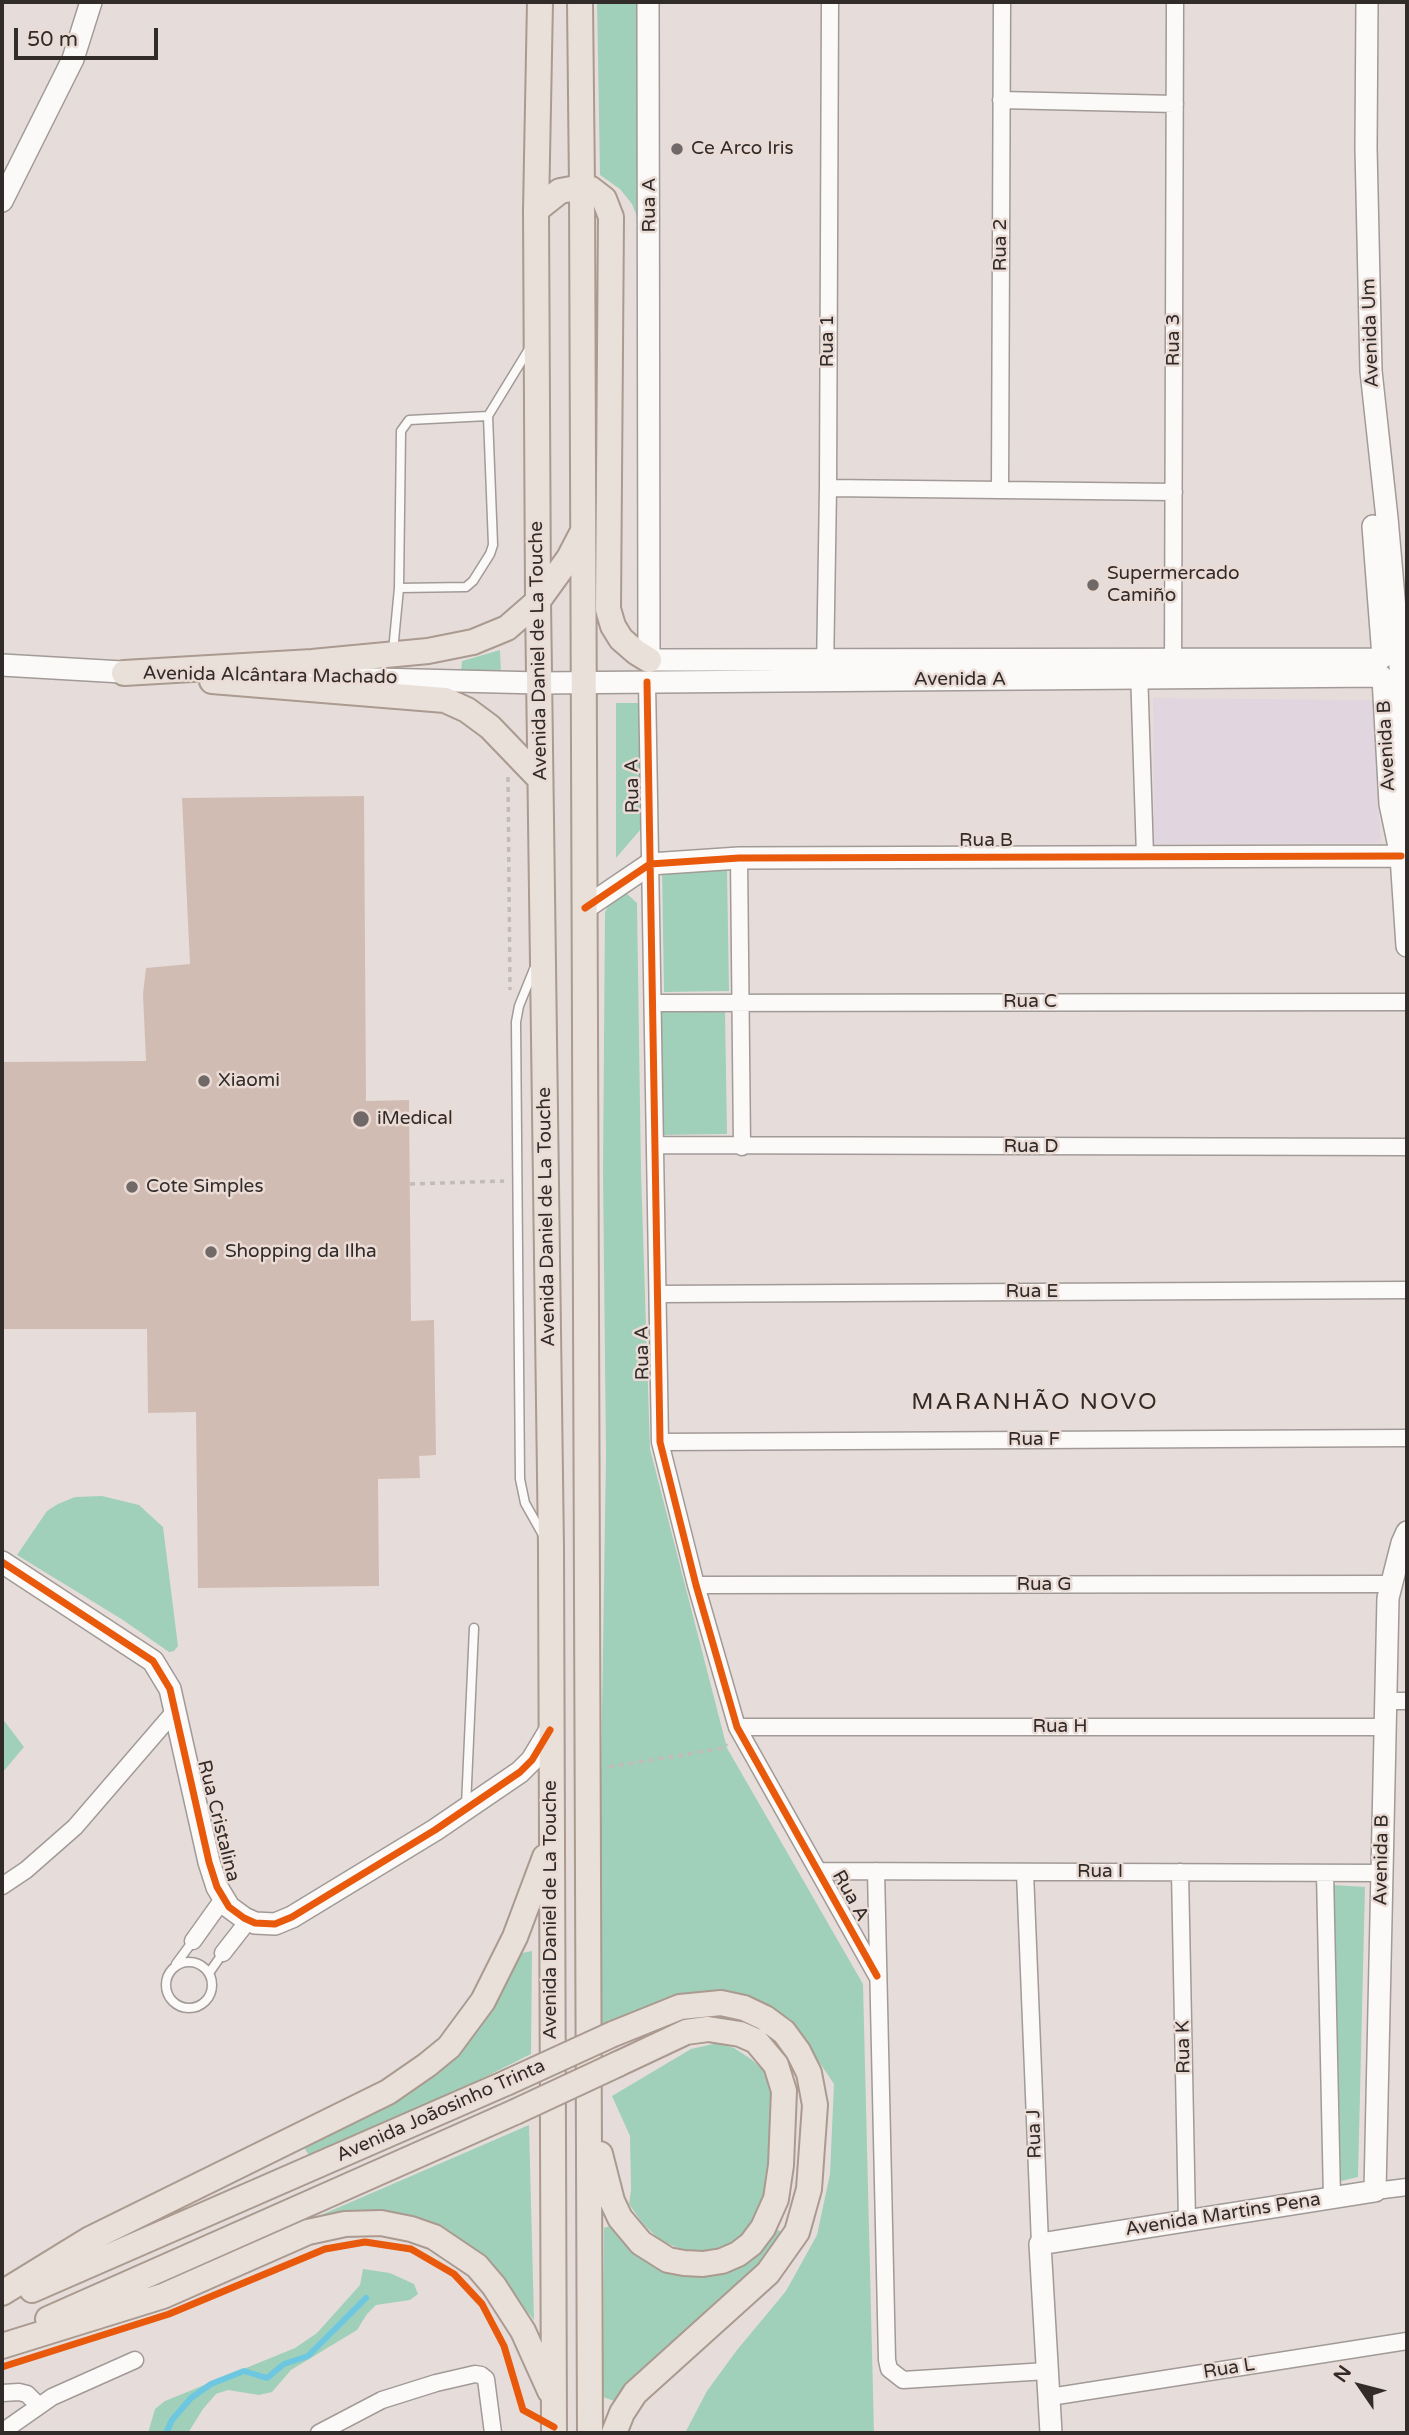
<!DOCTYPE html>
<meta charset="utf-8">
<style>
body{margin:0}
#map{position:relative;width:1409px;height:2435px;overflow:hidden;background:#e6ddda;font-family:"Varela Round",sans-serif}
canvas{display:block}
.frame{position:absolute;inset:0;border:4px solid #312b29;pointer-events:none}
.north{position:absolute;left:1325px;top:2351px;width:70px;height:70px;-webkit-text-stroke:5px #ebdbd5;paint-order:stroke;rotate:305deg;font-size:19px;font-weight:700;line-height:28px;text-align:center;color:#312b29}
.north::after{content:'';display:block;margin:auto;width:24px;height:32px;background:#312b29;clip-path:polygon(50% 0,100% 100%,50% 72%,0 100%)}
.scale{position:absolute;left:14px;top:28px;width:144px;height:32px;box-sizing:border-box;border:4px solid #312b29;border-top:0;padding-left:9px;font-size:21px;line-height:24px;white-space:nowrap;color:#312b29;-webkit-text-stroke:5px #ebdbd5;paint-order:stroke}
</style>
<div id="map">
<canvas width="1409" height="2435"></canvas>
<div class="frame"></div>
<div class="north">N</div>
<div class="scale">50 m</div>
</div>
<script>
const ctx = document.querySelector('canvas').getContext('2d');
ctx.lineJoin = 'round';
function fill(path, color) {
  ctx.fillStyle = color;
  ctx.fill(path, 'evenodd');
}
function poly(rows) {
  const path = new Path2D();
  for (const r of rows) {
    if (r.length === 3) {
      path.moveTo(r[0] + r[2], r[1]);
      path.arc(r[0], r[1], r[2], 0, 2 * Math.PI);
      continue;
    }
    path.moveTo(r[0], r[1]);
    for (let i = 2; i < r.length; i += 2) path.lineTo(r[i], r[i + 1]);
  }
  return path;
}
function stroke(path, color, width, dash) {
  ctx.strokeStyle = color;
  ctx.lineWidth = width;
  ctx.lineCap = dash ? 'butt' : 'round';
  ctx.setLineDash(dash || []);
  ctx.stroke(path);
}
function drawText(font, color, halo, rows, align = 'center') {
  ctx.font = font + ' "Varela Round",sans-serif';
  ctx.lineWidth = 5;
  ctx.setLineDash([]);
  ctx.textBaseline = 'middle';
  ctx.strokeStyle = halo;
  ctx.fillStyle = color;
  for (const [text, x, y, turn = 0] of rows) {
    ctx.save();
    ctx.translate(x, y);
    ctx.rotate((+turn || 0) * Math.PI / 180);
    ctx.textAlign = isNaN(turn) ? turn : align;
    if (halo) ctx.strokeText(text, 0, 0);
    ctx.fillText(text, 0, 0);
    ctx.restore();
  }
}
const education = poly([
 [1153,698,1372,700,1381,843,1154,844]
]);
const green = poly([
 [597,2,636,2,640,224,632,204,620,189,600,175],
 [500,650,501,674,461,671,462,661],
 [616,703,640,703,641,829,616,858],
 [727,868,729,991,664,992,662,869],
 [626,893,637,903,641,1172,650,1449,727,1748,863,1984,874,2433,685,2433,707,2391,737,2350,786,2291,817,2235,830,2174,834,2084,790,2019,728,1995,597,2033,606,1455,603,1172,605,912,611,901],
 [725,1011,727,1134,662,1135,659,1012],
 [102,1496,139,1505,163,1527,178,1646,174,1651,169,1652,123,1620,17,1555,47,1511,58,1504,75,1497],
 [2,1718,24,1747,2,1773],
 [1334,1885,1365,1887,1358,2177,1341,2181],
 [532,1951,531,2054,313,2163,303,2145,385,2106,517,1954],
 [718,2043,734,2048,751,2059,763,2070,771,2085,774,2107,768,2188,759,2217,745,2235,725,2248,706,2253,685,2251,660,2240,643,2224,629,2204,631,2190,630,2136,612,2096,691,2049],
 [529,2125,534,2320,499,2276,434,2226,406,2214,379,2210,321,2215],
 [612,2225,632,2251,655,2266,678,2273,774,2228,785,2234,757,2270,641,2371,617,2402,603,2397,604,2228],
 [363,2269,390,2273,414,2284,418,2294,410,2300,376,2305,367,2314,357,2330,291,2370,272,2392,259,2395,228,2390,216,2394,203,2409,188,2433,148,2433,155,2409,165,2401,295,2348,317,2333,360,2285]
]);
const stream = poly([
 [166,2433,172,2420,191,2398,211,2384,244,2371,267,2378,284,2364,308,2356,366,2298]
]);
const building = poly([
 [364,796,366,1101,409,1100,411,1321,434,1320,436,1455,419,1456,420,1478,378,1479,379,1586,198,1588,196,1412,148,1413,147,1329,2,1329,2,1062,146,1061,143,994,146,968,190,964,182,798]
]);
const path = poly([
 [508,777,510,990],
 [410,1184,504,1181],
 [609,1767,724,1748,727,1744]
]);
const lane = poly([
 [488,416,409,420,401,431,399,588,466,587,473,581,490,554,493,545,488,416,529,349],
 [393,651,399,588],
 [534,969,519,1006,516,1022,520,1479,525,1503,543,1535],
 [466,1806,474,1628],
 [189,1985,23],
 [176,1964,193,1941],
 [209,1973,223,1953]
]);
const street = poly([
 [1001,100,1175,104],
 [828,488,1174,492],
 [1000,488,1002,2],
 [1173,668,1175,2],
 [1139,670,1145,856],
 [825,671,828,488,830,2],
 [647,682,660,1442,696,1585,737,1727,877,1976],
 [739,858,742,1147],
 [653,1003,1407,1002],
 [655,1145,1407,1147],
 [658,1294,1407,1290],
 [660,1442,1407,1438],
 [696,1585,1391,1584],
 [1386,1701,1407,1701],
 [737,1727,1384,1727],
 [818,1871,1382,1873],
 [876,1871,887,2360,889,2369,903,2380,1047,2371],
 [1025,1872,1040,2244],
 [1180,1872,1187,2221],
 [1325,1873,1332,2198],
 [2,1886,26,1870,75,1827,175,1711],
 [193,1941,223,1899],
 [223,1953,248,1921],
 [1375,2191,1407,2187],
 [2,2393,19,2392,27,2394,38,2405],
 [1050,2397,1407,2341],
 [2,2432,52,2397,135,2360],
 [319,2433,382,2400,436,2383,475,2374,481,2375,486,2379,493,2433]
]);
const secondary = poly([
 [648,2,649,660,1380,659],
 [1367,2,1366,148,1371,371,1387,518,1400,666,1406,802,1401,856],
 [2,201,73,59,91,2],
 [1373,526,1383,657],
 [2,665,139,673],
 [294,677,539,683,1381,676],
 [1383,678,1390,804,1401,856,1407,946],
 [585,908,650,864,739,858,1401,856],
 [2,1562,153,1661,170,1689,209,1862,217,1887,229,1907,244,1918,255,1923,275,1924,292,1917,435,1830,520,1772,532,1760,550,1730],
 [1051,2433,1040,2244,1375,2191,1388,1598,1402,1543,1407,1532]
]);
const primary = poly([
 [540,2,536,210,538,601,551,1548,554,2433],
 [580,2,582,187,590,2433],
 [536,210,560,191,582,187,591,189,604,199,611,217,608,609,613,626,621,639,636,652,649,660],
 [124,673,312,662,428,651,473,642,507,628,538,601,569,558,582,533],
 [212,681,445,700,467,710,490,727,540,779],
 [613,2034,680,2007,721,2003,744,2008,765,2018,784,2032,798,2051,809,2073,815,2105,809,2189,797,2232,768,2273,635,2393,622,2413,614,2433],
 [600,2154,612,2201,620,2218,641,2243,668,2260,684,2263,703,2264,722,2261,738,2254,751,2244,763,2228,776,2199,781,2165,784,2091,776,2065,756,2041,740,2034,708,2029,686,2032,618,2064],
 [32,2290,506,2083],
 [2,2293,90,2239,388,2092,427,2065,449,2047,483,2001,515,1937,545,1857],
 [48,2319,515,2112],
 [2,2346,163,2296,308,2232,345,2224,381,2223,411,2229,434,2237,477,2266,494,2286,523,2331,550,2391]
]);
const primaryBridge = poly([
 [506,2083,613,2034],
 [515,2112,618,2064]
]);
const cycleway = poly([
 [647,682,660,1442,696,1585,737,1727,877,1976],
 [585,908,650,864,739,858,1401,856],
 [2,1562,153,1661,170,1689,209,1862,217,1887,229,1907,244,1918,255,1923,275,1924,292,1917,435,1830,520,1772,532,1760,550,1730],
 [2,2367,169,2314,325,2249,365,2242,411,2249,454,2274,482,2304,504,2346,523,2410,554,2427]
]);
const markers = [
 [677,149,7,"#706967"],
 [1093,585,7,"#706967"],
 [204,1081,7,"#706967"],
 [361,1119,9,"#706967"],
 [132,1187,7,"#706967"],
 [211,1252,7,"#706967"]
];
const poiNames = [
 ["Ce Arco Iris",691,149],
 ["Supermercado",1107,574],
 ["Camiño",1107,596],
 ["Xiaomi",218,1081],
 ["iMedical",377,1119],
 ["Cote Simples",146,1187],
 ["Shopping da Ilha",225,1252]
];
const streetNames = [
 ["Rua A",650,205,-90],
 ["Rua 2",1001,245,-90],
 ["Avenida Um",1371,333,-92],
 ["Rua 3",1174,340,-90],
 ["Rua 1",828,341,-90],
 ["Avenida Daniel de La Touche",539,651,-91],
 ["Avenida Alcântara Machado",270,676,1],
 ["Avenida A",960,680],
 ["Avenida B",1387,746,-93],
 ["Rua A",633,786,-91],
 ["Rua B",986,841],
 ["Rua C",1030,1002],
 ["Rua D",1031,1147],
 ["Avenida Daniel de La Touche",547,1217,-91],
 ["Rua E",1032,1292],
 ["Rua A",643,1353,-91],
 ["Rua F",1034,1440],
 ["Rua G",1044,1585],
 ["Rua H",1060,1727],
 ["Rua Cristalina",218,1821,76],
 ["Avenida B",1382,1860,-89],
 ["Rua I",1100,1872],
 ["Rua A",850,1896,61],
 ["Avenida Daniel de La Touche",551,1910,-90],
 ["Rua K",1184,2047,-91],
 ["Avenida Joãosinho Trinta",441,2111,-24],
 ["Rua J",1035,2134,-92],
 ["Avenida Martins Pena",1223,2215,-9],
 ["Rua L",1229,2369,-9]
];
const quarterNames = [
 ["MARANHÃO NOVO",1035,1403]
];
fill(education, '#e1d6df');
fill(green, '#a0d0b9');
stroke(stream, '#6ec7e0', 6);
fill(building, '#d1bcb3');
stroke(lane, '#a19a97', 11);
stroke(street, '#a19a97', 19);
stroke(secondary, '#a19a97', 24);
stroke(primary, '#aa9a8f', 28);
stroke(path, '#c1bcbb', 3.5, [5, 5]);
stroke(lane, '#fbfaf9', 8);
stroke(street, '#fbfaf9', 16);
stroke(secondary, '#fbfaf9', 21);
stroke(primary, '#e9e0da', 24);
stroke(primaryBridge, '#aa9a8f', 28, []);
stroke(primaryBridge, '#e9e0da', 24);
stroke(cycleway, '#e8590c', 7);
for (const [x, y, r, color] of markers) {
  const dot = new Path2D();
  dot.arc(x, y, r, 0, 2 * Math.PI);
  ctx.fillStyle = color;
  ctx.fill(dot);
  stroke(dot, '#ebdbd5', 2.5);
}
drawText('19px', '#312b29', '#ebdbd5', poiNames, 'left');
drawText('19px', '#312b29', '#ebdbd5', streetNames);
ctx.letterSpacing = '2px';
drawText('23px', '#312b29', '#ebdbd5', quarterNames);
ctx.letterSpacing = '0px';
</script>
